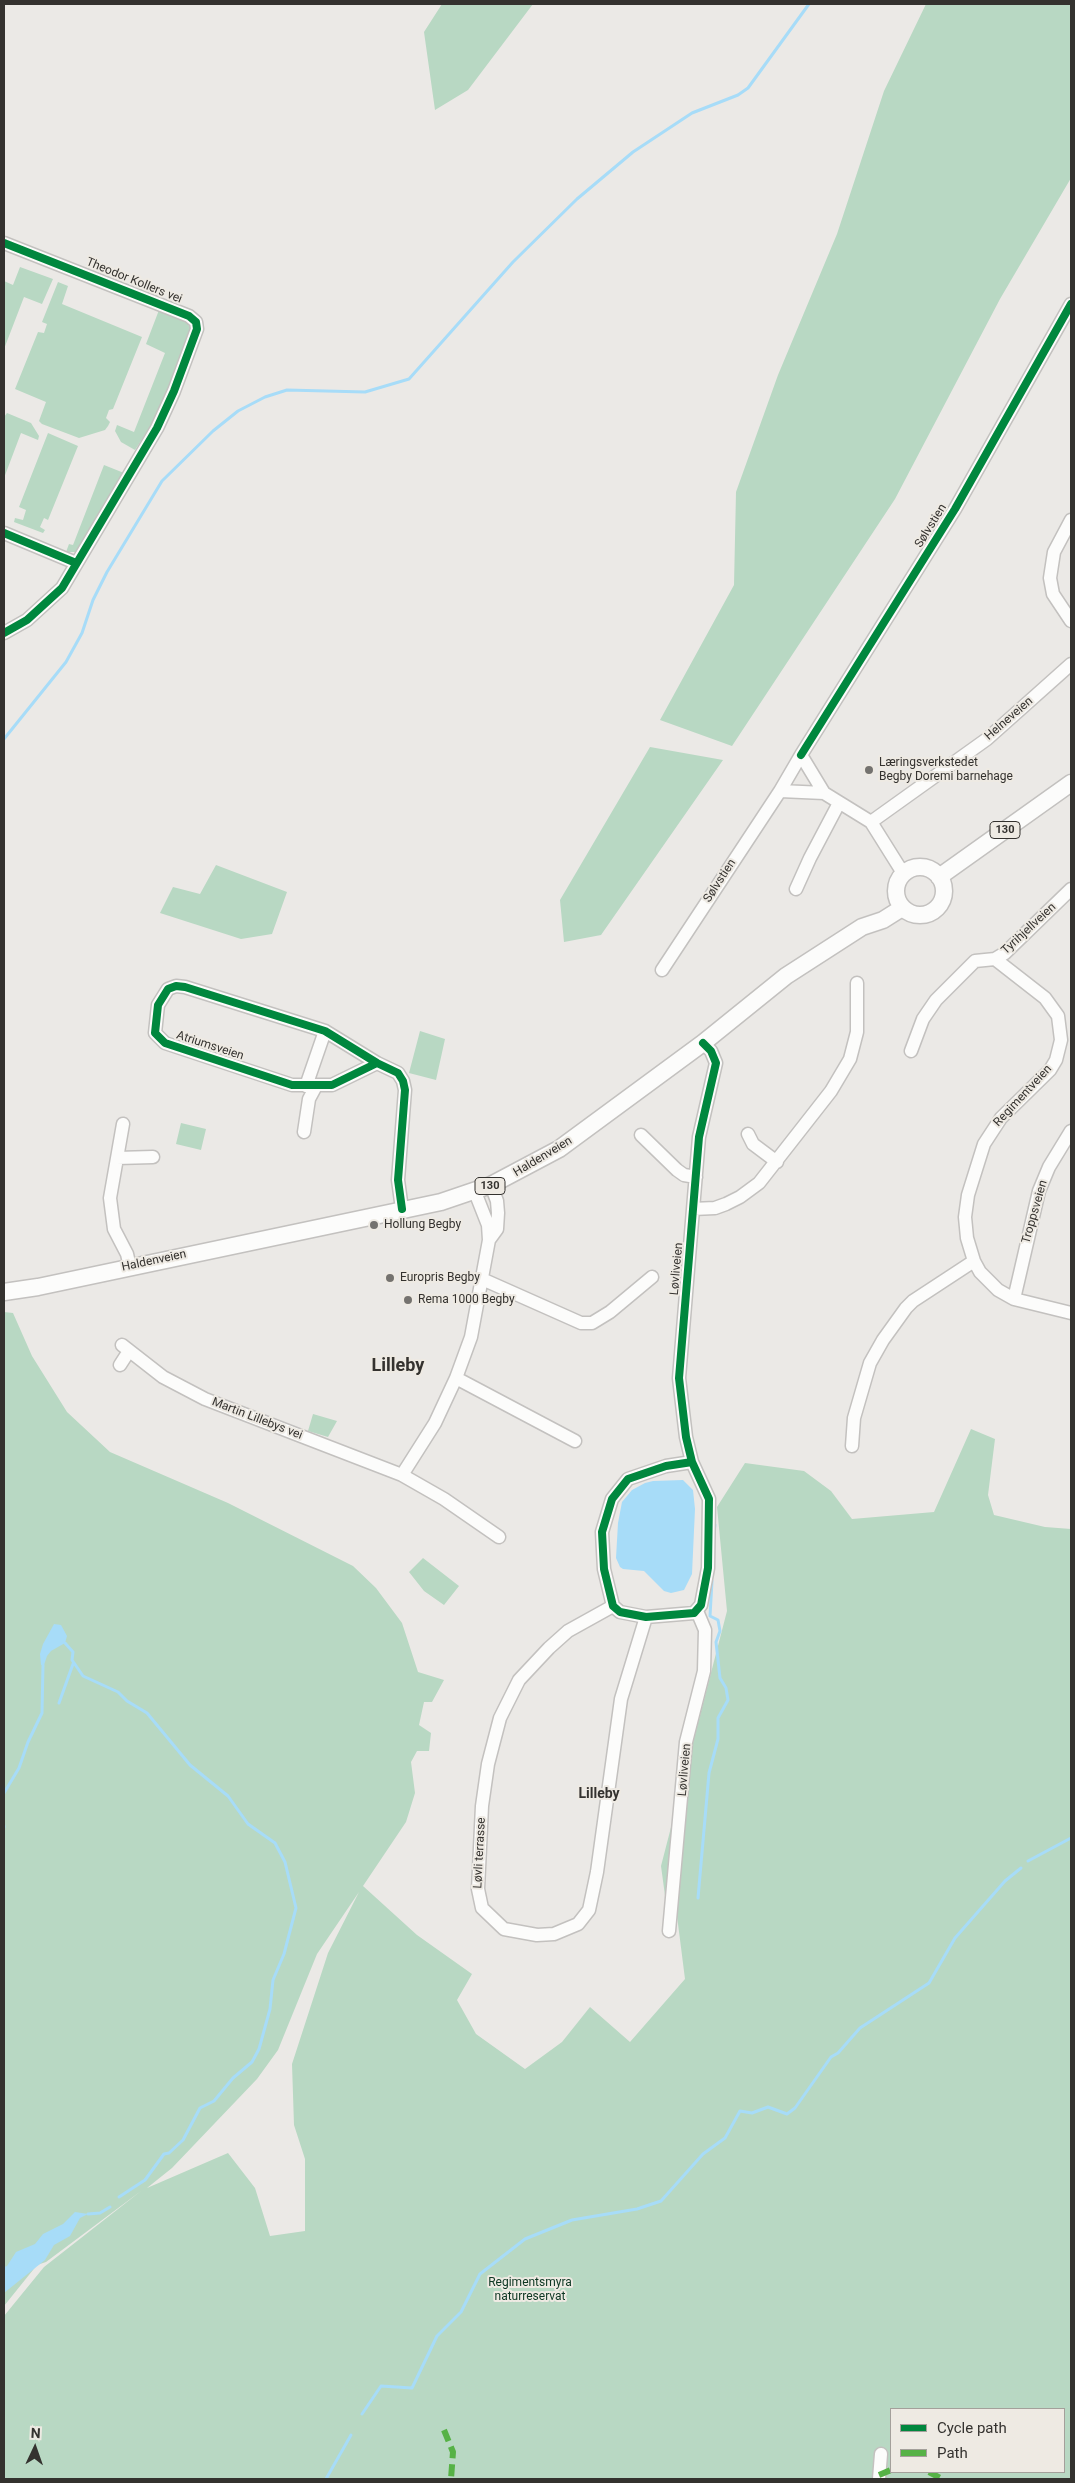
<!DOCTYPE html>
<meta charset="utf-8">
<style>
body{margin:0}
#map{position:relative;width:1075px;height:2483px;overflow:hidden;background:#ebe9e6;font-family:Roboto,sans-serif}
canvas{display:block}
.frame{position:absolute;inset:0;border:5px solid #34322f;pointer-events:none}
.legend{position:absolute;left:890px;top:2408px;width:175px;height:65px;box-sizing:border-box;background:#eeeae3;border:1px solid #a4a09b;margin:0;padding:6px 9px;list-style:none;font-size:15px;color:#34322f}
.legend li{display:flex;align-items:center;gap:10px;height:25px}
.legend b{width:25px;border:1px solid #a4a09b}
.north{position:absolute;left:10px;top:2423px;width:50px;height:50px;-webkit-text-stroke:4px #eeeae3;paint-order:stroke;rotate:3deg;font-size:14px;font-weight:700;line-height:20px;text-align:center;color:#34322f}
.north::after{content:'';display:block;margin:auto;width:18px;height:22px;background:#34322f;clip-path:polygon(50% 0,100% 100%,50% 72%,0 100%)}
</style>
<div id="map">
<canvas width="1075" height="2483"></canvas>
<div class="frame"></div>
<ul class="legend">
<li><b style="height:6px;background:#00873e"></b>Cycle path</li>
<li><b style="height:6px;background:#56b246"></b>Path</li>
</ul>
<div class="north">N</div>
</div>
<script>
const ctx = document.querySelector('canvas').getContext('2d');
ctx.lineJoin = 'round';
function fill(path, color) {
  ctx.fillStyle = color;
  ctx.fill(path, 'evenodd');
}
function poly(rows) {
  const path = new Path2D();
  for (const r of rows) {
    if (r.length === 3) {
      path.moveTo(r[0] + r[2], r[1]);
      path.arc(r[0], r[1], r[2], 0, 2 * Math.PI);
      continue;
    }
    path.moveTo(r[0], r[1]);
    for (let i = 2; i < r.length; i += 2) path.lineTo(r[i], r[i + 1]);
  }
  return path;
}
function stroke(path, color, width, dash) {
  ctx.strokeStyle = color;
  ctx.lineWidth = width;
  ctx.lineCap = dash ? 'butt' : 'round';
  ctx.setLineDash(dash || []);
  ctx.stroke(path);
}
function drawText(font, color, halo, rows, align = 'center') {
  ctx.font = font + ' Roboto,sans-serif';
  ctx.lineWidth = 4;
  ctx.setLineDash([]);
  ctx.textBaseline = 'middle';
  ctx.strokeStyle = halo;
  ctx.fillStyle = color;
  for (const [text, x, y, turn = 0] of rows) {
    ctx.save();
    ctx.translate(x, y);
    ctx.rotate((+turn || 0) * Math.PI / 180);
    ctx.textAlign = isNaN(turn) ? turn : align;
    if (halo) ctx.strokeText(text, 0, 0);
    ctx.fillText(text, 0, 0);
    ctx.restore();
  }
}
const green = poly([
 [442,4,533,4,468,90,435,110,424,32],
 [926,4,1071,4,1071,178,1000,299,895,499,732,746,660,720,734,585,736,492,778,375,837,234,884,91],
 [20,267,53,279,42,304,24,297,4,349,4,281,13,285],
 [58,282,68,286,62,304,142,337,113,409,109,410,106,418,110,422,108,426,105,430,79,438,42,424,39,421,46,402,15,389,38,332,44,333,47,324,42,322],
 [159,310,186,321,191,329,186,347,157,416,135,450,121,442,115,431,117,425,134,432,165,353,146,344],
 [7,413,31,423,39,436,38,440,21,433,4,478,4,417],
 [48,433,78,446,48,520,44,518,40,527,45,530,43,533,14,522,15,518,23,520,26,510,19,507],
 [104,465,124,473,77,552,66,552,69,544,73,545],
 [650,747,723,760,601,935,564,942,560,900],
 [216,865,287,892,272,934,241,939,160,913,173,887,200,894],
 [420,1031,445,1039,436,1080,409,1073],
 [181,1123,206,1129,201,1150,176,1144],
 [4,1312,13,1313,32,1356,67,1412,110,1452,228,1503,353,1566,376,1588,402,1623,418,1672,444,1680,432,1702,424,1702,419,1725,431,1733,429,1751,417,1751,411,1762,415,1793,406,1822,363,1886,417,1935,472,1974,457,2000,476,2034,525,2069,562,2042,590,2007,630,2042,685,1979,677,1916,666,1903,661,1866,727,1611,717,1507,745,1463,804,1471,831,1491,852,1519,934,1512,971,1429,995,1439,988,1495,994,1515,1045,1527,1071,1529,1071,2479,4,2479,4,2316,44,2267,141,2191,46,2262,37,2265,4,2306],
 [359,1892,328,1953,292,2064,294,2125,305,2159,305,2231,270,2236,255,2188,228,2153,147,2188,172,2168,257,2079,278,2050,317,1954],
 [891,2409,1064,2409,1064,2472,891,2472],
 [313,1414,337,1421,328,1437,308,1431],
 [423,1558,459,1586,444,1605,424,1591,409,1572]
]);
const water = poly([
 [683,1480,693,1490,695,1509,692,1574,684,1590,671,1593,664,1591,644,1571,623,1569,620,1567,616,1558,618,1523,622,1502,632,1490,645,1483,653,1481],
 [54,1624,61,1625,67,1636,65,1643,51,1651,47,1656,44,1665,41,1665,40,1654,43,1644],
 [75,2212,88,2214,80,2218,70,2236,54,2245,45,2260,4,2293,4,2267,7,2266,16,2252,35,2244,43,2234,63,2224]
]);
const stream = poly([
 [4,739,66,662,82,633,93,600,107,572,162,481,213,431,238,411,265,397,287,390,365,392,409,379,513,262,577,199,633,152,692,113,738,95,748,88,809,4],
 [714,1532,715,1525],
 [65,1643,73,1652,72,1660,83,1676,118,1692,127,1701,147,1713,190,1765,228,1796,248,1824,275,1843,285,1862,296,1908,284,1954,273,1980,270,2009,259,2049,252,2062,233,2078,214,2101,200,2108,183,2140,169,2153,164,2154,145,2180,119,2197],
 [59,1703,73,1664],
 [4,1793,19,1768,28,1742,42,1713,43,1665],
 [4,1826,4,1827],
 [1028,1861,1071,1838],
 [698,1898,709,1773,718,1739,718,1718,728,1700,726,1688,720,1678,716,1642,720,1631,718,1620,710,1616,712,1581],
 [88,2214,100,2213,110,2207],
 [362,2414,381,2386,412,2388,437,2336,461,2312,480,2274,525,2239,572,2220,637,2209,661,2201,703,2154,725,2138,740,2111,752,2113,768,2107,787,2114,795,2108,831,2057,838,2053,860,2028,929,1983,955,1938,1005,1881,1021,1868],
 [326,2479,351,2435]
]);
const minor = poly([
 [4,243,189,316,196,322,197,329,174,391,157,428,62,588,27,620,4,633],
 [1071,520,1054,552,1050,578,1053,594,1071,621],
 [4,533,76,563],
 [801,755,955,509,1071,304],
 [824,793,780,791,801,755,824,793,871,822,903,873],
 [871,822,987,739,1071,664],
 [796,889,810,858,839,803],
 [995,959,1045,998,1058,1016,1061,1040,1056,1060,1050,1070,1001,1118,984,1144,968,1195,965,1217,967,1238,974,1261,980,1272,998,1290,1014,1299,1071,1313],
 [662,970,780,791],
 [911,1051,923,1019,936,1000,975,961,995,959,1005,953,1071,889],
 [377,1063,325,1031,185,987,176,986,168,989,158,1005,155,1033,165,1043,292,1085,332,1085,377,1063,398,1073,403,1081,405,1090,398,1180,402,1209],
 [306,1086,325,1031],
 [123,1124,110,1198,114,1229,127,1254,130,1267],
 [304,1132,309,1099,316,1086],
 [748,1134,753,1144,777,1162],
 [641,1135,677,1170,684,1175,696,1177],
 [117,1158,153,1157],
 [475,1192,488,1225,489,1240,471,1337,456,1378,435,1423,402,1475,444,1499,499,1537],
 [693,1209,715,1208,726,1204,740,1197,759,1183,831,1091,850,1059,857,1032,857,983],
 [489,1240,497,1229,498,1213,497,1201,491,1185],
 [482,1279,581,1323,592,1323,610,1312,652,1277],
 [1014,1299,1039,1191,1049,1167,1071,1131],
 [122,1345,163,1377,205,1399,402,1475],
 [120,1365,129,1351],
 [456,1378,575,1441],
 [852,1446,854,1418,870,1363,883,1340,906,1308,913,1301,974,1261],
 [692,1462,666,1466,628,1479,612,1499,602,1532,604,1569,613,1606,620,1612,646,1617,694,1613,701,1605,708,1568,709,1499,692,1462,686,1437,679,1378,699,1137,716,1063,711,1051,703,1043],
 [613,1606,568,1631,549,1648,519,1680,500,1718,488,1764,482,1806,478,1889,482,1908,504,1929,537,1935,554,1934,578,1924,589,1910,597,1872,621,1699,646,1617],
 [669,1931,686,1742,704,1671,705,1630,697,1611],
 [879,2479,881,2454]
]);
const major = poly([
 [920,891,24],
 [939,877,1071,783],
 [4,1292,38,1287,441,1202,491,1185,559,1149,703,1043,786,976,862,927,883,920,902,908]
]);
const quiet = poly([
 [444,2430,453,2452,451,2479],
 [929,2472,942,2479],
 [879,2475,891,2470]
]);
const cycleway = poly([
 [4,243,189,316,196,322,197,329,174,391,157,428,62,588,27,620,4,633],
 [4,533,76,563],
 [801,755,955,509,1071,304],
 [377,1063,325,1031,185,987,176,986,168,989,158,1005,155,1033,165,1043,292,1085,332,1085,377,1063,398,1073,403,1081,405,1090,398,1180,402,1209],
 [692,1462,666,1466,628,1479,612,1499,602,1532,604,1569,613,1606,620,1612,646,1617,694,1613,701,1605,708,1568,709,1499,692,1462,686,1437,679,1378,699,1137,716,1063,711,1051,703,1043]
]);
const markers = [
 [869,770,5,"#74726f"],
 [374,1225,5,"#74726f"],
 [390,1278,5,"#74726f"],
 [408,1300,5,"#74726f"]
];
const shields = [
 [1005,830,30],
 [490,1186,30]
];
const shieldNames = [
 ["130",1005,830],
 ["130",490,1186]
];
const streetNames = [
 ["Theodor Kollers vei",134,281,22],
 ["Sølvstien",931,526,-58],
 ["Helneveien",1009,719,-41],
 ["Sølvstien",720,881,-57],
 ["Tyrihjellveien",1029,929,-43],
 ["Atriumsveien",210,1046,18],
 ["Regimentveien",1023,1096,-47],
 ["Haldenveien",543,1157,-31],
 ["Troppsveien",1035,1212,-74],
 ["Haldenveien",154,1261,-12],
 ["Løvliveien",677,1269,-85],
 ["Martin Lillebys vei",257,1419,21],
 ["Løvliveien",685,1770,-85],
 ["Løvli terrasse",480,1853,-87]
];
const poiNames = [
 ["Læringsverkstedet",879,763],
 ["Begby Doremi barnehage",879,777],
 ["Hollung Begby",384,1225],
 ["Europris Begby",400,1278],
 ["Rema 1000 Begby",418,1300]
];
const parkNames = [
 ["Regimentsmyra",530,2283],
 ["naturreservat",530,2297]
];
const neighbourhoodNames = [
 ["Lilleby",599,1794]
];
const districtNames = [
 ["Lilleby",398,1366]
];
fill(green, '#b8d8c3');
fill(water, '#a7dcf8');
stroke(stream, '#a7dcf8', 3);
stroke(minor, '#c3c1bf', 15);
stroke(major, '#c3c1bf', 19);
stroke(minor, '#fcfcfb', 12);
stroke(major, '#fcfcfb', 16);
stroke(quiet, '#56b246', 6, [12, 6]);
stroke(cycleway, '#00873e', 8);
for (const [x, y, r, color] of markers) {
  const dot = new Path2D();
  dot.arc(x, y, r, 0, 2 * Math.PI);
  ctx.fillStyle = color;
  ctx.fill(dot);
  stroke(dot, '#eeeae3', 2);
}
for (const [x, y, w] of shields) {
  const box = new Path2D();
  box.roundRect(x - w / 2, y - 8.5, w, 17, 4);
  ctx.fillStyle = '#eeeae3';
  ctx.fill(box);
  stroke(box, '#34322f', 1);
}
drawText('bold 11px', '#34322f', null, shieldNames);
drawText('12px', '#34322f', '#eeeae3', streetNames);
drawText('12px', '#34322f', '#eeeae3', poiNames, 'left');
drawText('12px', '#0c3622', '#eeeae3', parkNames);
drawText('bold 14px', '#34322f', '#eeeae3', neighbourhoodNames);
drawText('bold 18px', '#34322f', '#eeeae3', districtNames);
</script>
